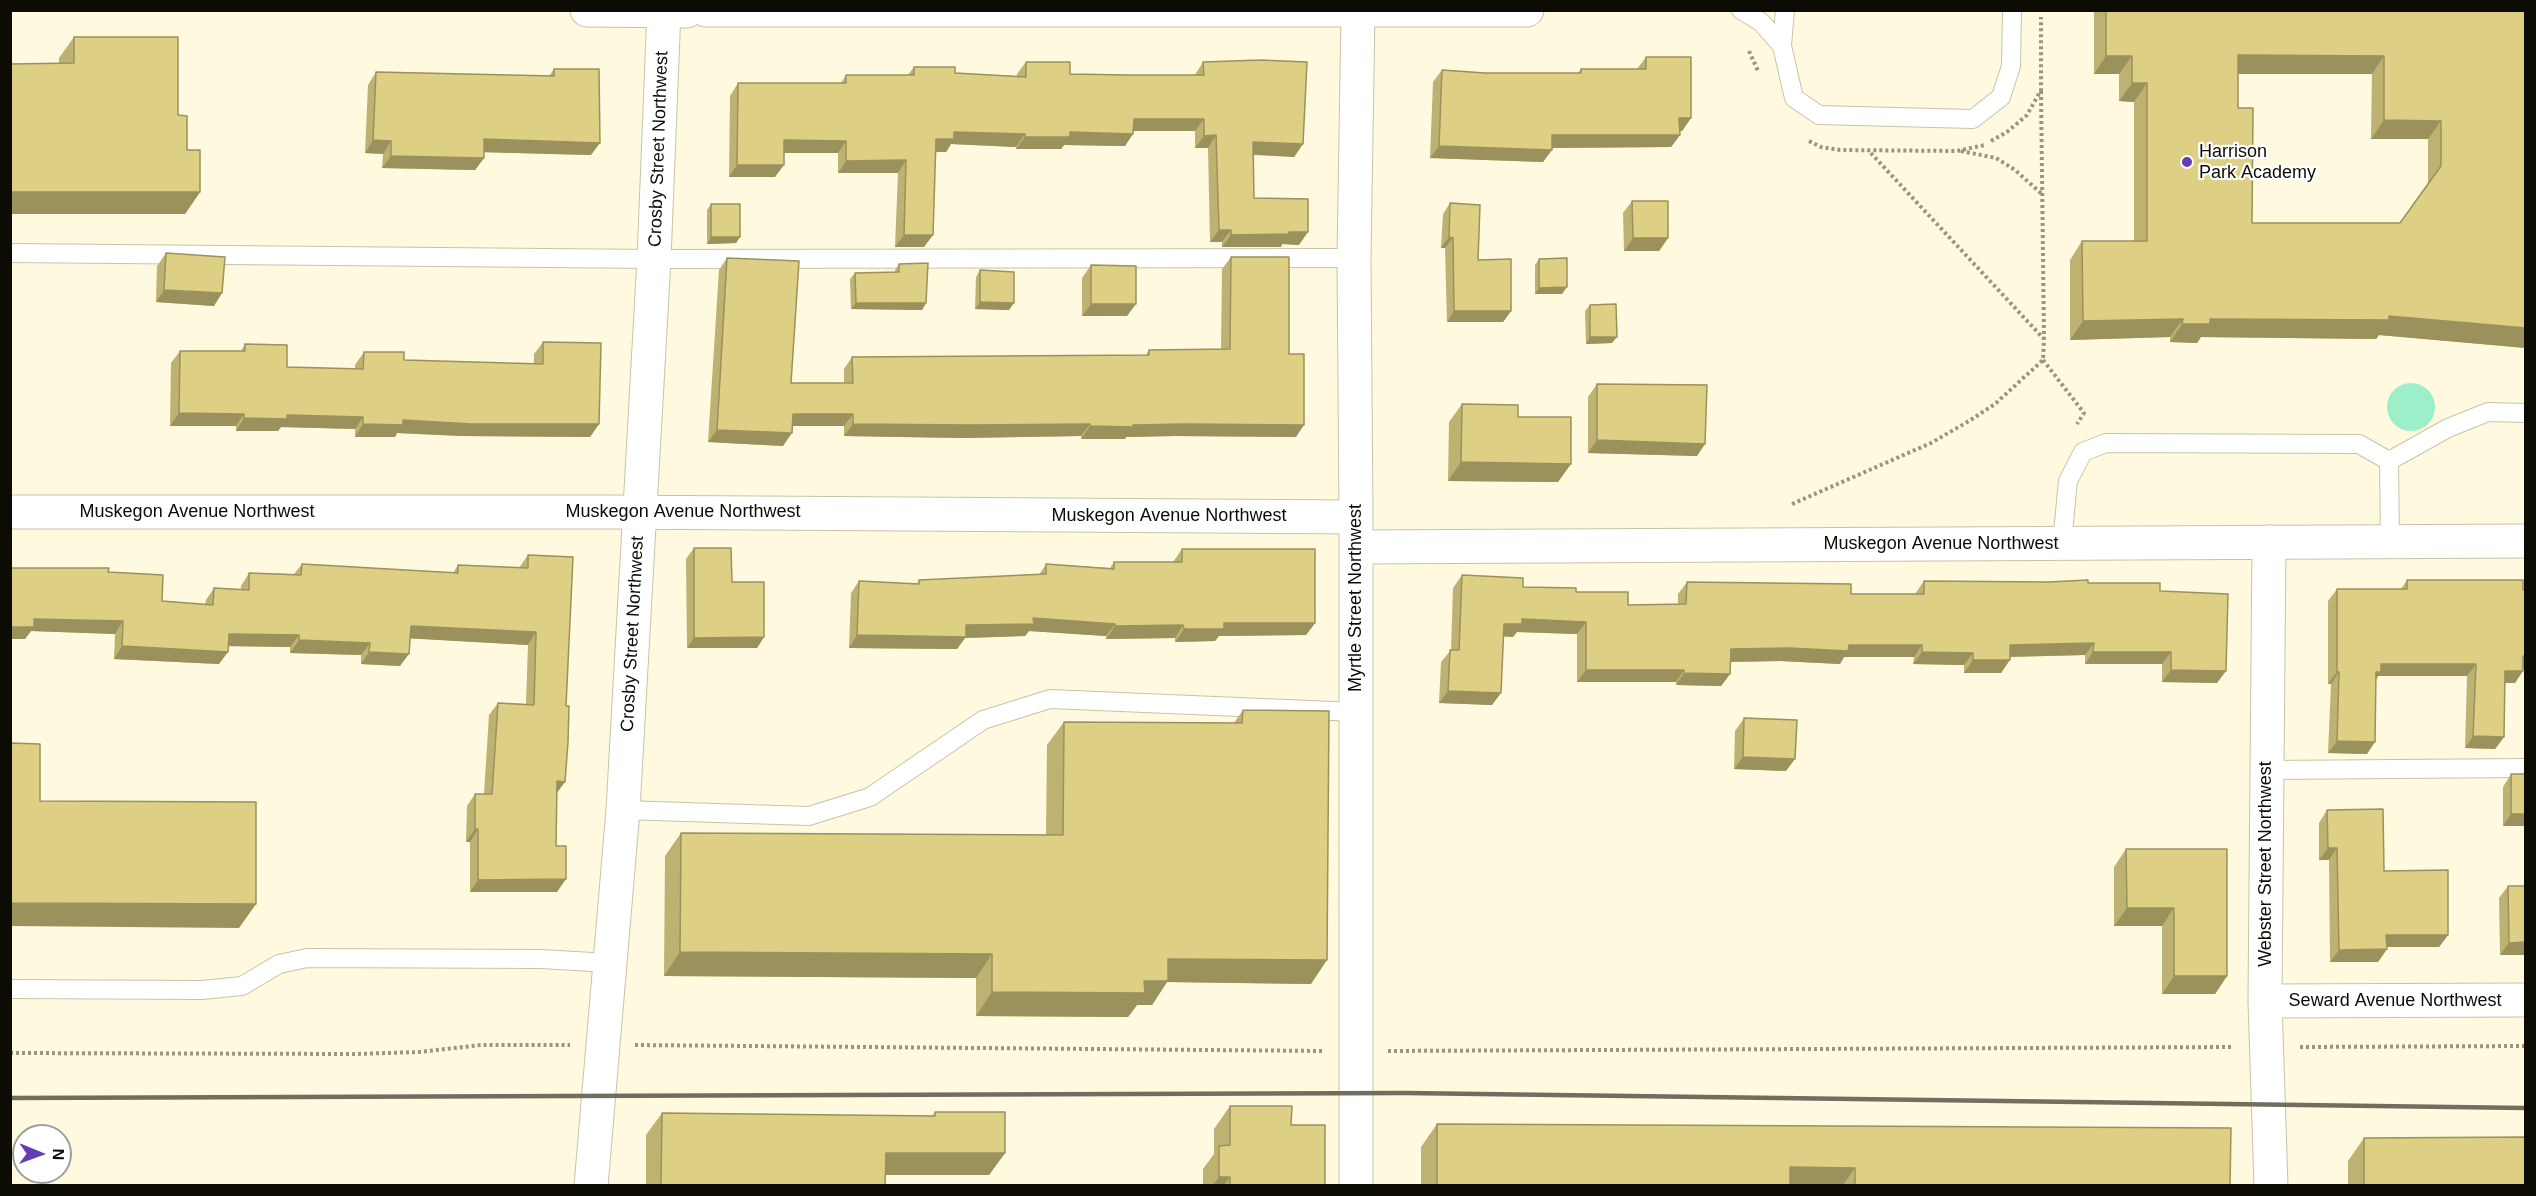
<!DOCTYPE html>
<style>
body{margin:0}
#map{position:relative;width:2536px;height:1196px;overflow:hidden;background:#fef9df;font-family:Helvetica,sans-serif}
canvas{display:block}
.frame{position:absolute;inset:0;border:12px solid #0d0c04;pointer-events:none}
.north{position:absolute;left:12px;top:1124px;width:60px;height:60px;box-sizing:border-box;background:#fff;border:2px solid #9e9e9b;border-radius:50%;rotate:91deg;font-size:16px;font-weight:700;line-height:24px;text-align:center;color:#0d0c04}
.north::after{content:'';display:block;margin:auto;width:21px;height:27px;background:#643cb4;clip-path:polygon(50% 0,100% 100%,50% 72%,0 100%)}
</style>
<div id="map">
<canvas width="2536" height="1196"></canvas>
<div class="frame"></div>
<div class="north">N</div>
</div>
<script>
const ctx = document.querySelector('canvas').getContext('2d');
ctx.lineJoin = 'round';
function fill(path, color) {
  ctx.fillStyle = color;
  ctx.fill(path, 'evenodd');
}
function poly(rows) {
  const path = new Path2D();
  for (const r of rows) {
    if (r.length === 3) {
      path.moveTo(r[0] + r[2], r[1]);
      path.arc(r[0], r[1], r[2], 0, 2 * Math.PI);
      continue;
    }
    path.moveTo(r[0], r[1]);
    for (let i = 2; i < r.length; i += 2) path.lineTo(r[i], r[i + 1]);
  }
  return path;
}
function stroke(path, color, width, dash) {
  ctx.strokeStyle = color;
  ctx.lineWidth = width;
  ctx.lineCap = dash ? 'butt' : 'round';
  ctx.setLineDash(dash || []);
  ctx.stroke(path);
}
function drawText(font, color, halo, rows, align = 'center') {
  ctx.font = font + ' Helvetica,sans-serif';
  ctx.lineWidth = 4.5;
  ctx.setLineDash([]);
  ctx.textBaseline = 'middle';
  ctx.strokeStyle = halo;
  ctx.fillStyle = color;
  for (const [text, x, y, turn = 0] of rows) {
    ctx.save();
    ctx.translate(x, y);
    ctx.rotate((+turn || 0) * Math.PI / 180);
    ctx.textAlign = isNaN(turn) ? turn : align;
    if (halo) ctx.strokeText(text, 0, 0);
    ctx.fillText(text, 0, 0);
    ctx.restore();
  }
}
const green = poly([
 [2411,407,24]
]);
const path = poly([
 [1749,51,1758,71],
 [2041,91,2044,338],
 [1809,141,1821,147,1840,150,1957,151,1985,145],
 [1991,141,2007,132,2027,115,2041,90,2041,17],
 [1961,151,1996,158,2015,170,2042,194],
 [2043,360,2084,413,2077,424],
 [1792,504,1931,443,1969,421,1995,404,2043,360,2044,339,1868,150],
 [635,1045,1323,1051],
 [2300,1047,2526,1046],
 [1388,1051,2232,1047],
 [10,1053,356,1054,419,1052,481,1045,570,1045]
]);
const service = poly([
 [1741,10,1761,22,1782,46,1794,98,1819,115,1973,119,2001,97,2011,66,2012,10],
 [1782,46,1785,10],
 [10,253,654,259,1354,258],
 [2389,461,2448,428,2488,412,2526,413],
 [2062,543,2068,481,2083,452,2106,443,2359,444,2389,461,2390,542],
 [2267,770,2526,768],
 [623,810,809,816,870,797,983,720,1050,699,1357,712],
 [10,989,202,990,242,986,279,964,307,958,541,959,609,963]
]);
const minor = poly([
 [587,10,687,11],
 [706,10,1527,10],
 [10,512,608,512,1356,517],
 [2269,542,2265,1001,2271,1186],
 [1356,547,2526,541],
 [2265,1001,2526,1000],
 [591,1186,623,810,654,259,664,10],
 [1356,1186,1356,517,1354,258,1358,12]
]);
const rail = poly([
 [10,1098,1405,1093,2526,1108]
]);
const wall = poly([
 [2094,10,2526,10,2526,348,2379,335,2376,339,2201,337,2197,343,2170,342,2170,337,2070,340,2070,260,2082,241,2134,241,2134,102,2119,101,2119,74,2094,74],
 [2238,74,2372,74,2371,139,2428,139,2428,183,2400,223,2252,223,2238,108],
 [74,37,178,115,187,150,200,192,185,214,10,214,10,64,59,64,59,58],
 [1646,57,1691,118,1682,131,1680,131,1680,135,1671,147,1552,148,1543,162,1430,158,1433,82,1442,70,1485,73,1578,73,1581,69,1637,69],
 [1026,62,1070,74,1127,75,1195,75,1203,62,1303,144,1294,157,1254,155,1254,198,1299,245,1282,244,1281,247,1222,247,1222,242,1210,242,1208,148,1195,148,1195,131,1133,131,1125,146,1064,145,1061,149,1016,149,1016,147,951,144,946,152,936,152,924,247,895,247,898,173,838,173,838,153,784,153,775,177,729,177,730,96,738,83,841,83,846,75,908,75,914,67,955,73,1017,76,1017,74],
 [554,69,591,155,484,152,484,158,475,170,382,168,383,154,365,153,368,85,376,72,549,76],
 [1632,201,1668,238,1659,251,1624,251,1623,213],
 [1450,203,1478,260,1511,311,1503,322,1447,322,1445,248,1441,248,1443,214],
 [711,204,740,237,736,243,707,244,707,210],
 [166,253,214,306,156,302,157,266],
 [1231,257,1289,354,1296,437,1175,436,1126,437,1125,439,1081,439,1081,436,962,438,844,436,844,426,792,426,783,446,708,442,719,270,727,258,791,383,844,383,844,369,852,357,1146,355,1149,350,1221,349,1222,269],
 [1539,259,1562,294,1535,294,1535,265],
 [899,264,926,303,922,310,851,309,850,279,855,273,895,272,895,270],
 [1091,265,1127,316,1082,316,1082,278],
 [980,270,1009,310,975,309,976,277],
 [1590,305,1612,343,1586,344,1585,311],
 [543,342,599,424,590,437,462,436,397,433,395,437,355,437,355,429,281,427,278,431,236,431,236,426,170,426,171,363,180,351,241,351,245,344,287,367,355,369,355,365,364,352,404,360,534,364,534,354],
 [1597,384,1697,456,1588,453,1588,397],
 [1462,404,1518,417,1558,482,1448,481,1449,422],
 [694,548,732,582,764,637,757,648,687,648,686,559],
 [1182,549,1315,623,1306,635,1219,636,1215,641,1175,642,1175,638,1106,639,1106,636,1029,631,1025,636,965,638,957,649,849,648,851,593,859,581,917,584,919,580,1039,575,1046,564,1110,568,1114,562,1173,562],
 [528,555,557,793,556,846,557,892,470,892,470,842,466,842,467,806,475,794,484,794,489,715,498,703,526,704,528,645,410,638,400,666,361,664,361,655,290,653,290,647,228,646,219,664,114,659,115,634,31,631,25,639,10,639,108,572,162,601,205,604,206,600,214,588,241,590,241,586,249,573,294,574,302,564,453,573,458,565,519,568],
 [1462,575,1523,587,1576,592,1628,605,1678,604,1678,594,1687,582,1851,594,1915,594,1924,581,2088,583,2160,591,2217,683,2162,682,2162,664,2085,664,2085,655,2010,657,2001,673,1964,673,1964,665,1913,664,1914,657,1844,657,1840,664,1780,661,1730,662,1730,674,1721,686,1676,685,1676,682,1577,682,1577,634,1517,632,1513,637,1504,636,1492,705,1439,703,1441,662,1451,650,1453,588],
 [2407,580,2523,668,2515,683,2505,683,2504,737,2495,749,2465,748,2467,676,2378,676,2376,680,2367,754,2328,753,2331,684,2328,684,2328,601,2337,589,2401,589],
 [1243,710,1311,984,1167,982,1152,1005,1137,1005,1128,1017,976,1016,976,978,664,976,665,856,681,833,1046,835,1047,745,1064,722,1234,723],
 [1744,718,1786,771,1734,769,1735,731],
 [2511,774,2526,826,2503,826,2503,787],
 [2327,810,2384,871,2448,935,2439,947,2386,947,2387,949,2378,962,2330,962,2329,860,2319,860,2319,823],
 [2126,849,2227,976,2215,994,2162,994,2162,926,2114,926,2114,867],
 [2508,886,2526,886,2526,955,2500,955,2499,898],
 [1230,1106,1291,1125,1325,1185,1203,1185,1203,1169,1214,1154,1214,1129],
 [935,1112,1005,1153,989,1175,886,1175,885,1185,646,1185,646,1135,662,1113,932,1116],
 [1437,1124,2230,1185,1421,1185,1421,1147],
 [2364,1138,2526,1185,2348,1185,2348,1161]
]);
const shadedWall = poly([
 [2238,55,2384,56,2372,74,2225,74],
 [2106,56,2132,56,2119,74,2094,74],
 [2132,83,2147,83,2134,102,2119,101],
 [1679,118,1691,118,1682,131,1671,130],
 [1134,119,1204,119,1195,131,1125,131],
 [2384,120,2441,121,2428,139,2371,139],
 [954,132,1025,134,1016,147,951,144,946,152,927,152,936,139],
 [1070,132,1133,134,1125,146,1064,145,1061,149,1016,149,1025,137],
 [1216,135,1208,148,1195,148,1204,136],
 [1552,135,1680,135,1671,147,1543,148],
 [484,139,600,143,591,155,475,152],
 [373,140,391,141,383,154,365,153],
 [784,140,846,141,838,153,775,153],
 [1253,142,1303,144,1294,157,1245,154],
 [1439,146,1552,150,1543,162,1430,158],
 [391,156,484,158,475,170,382,168],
 [906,160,898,173,838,173,846,161],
 [737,165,784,165,775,177,729,177],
 [10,192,200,192,185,214,10,214],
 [1219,230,1231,230,1222,242,1210,242],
 [1289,232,1308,232,1299,245,1282,244,1281,247,1222,247,1231,235],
 [904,235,933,235,924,247,895,247],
 [711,237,740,237,736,243,707,244],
 [1449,237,1453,238,1445,248,1441,248],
 [1633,238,1668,238,1659,251,1624,251],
 [1567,287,1562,294,1535,294,1539,288],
 [164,290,222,293,214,306,156,302],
 [980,302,1014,303,1009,310,975,309],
 [856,303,926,303,922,310,851,309],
 [1091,304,1136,304,1127,316,1082,316],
 [1454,311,1511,311,1503,322,1447,322],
 [2389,316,2526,328,2526,348,2379,335,2376,339,2201,337,2197,343,2170,342,2182,324,2210,319],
 [2183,319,2170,337,2070,340,2083,321],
 [1590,337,1617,337,1612,343,1586,344],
 [179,413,244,414,236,426,170,426],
 [793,414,853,414,844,426,784,426],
 [287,415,363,417,355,429,281,427,278,431,236,431,244,418],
 [403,420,599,424,590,437,462,436,397,433,395,437,355,437,363,424],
 [853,424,1090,424,1081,436,962,438,844,436],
 [1184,424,1304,425,1296,437,1175,436,1126,437,1125,439,1081,439,1090,426],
 [717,430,792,433,783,446,708,442],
 [1597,440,1705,444,1697,456,1588,453],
 [1461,462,1571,464,1558,482,1448,481],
 [1033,618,1115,624,1106,636,1029,631,1025,636,965,638,957,649,849,648,857,635,966,625],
 [34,619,123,621,115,634,31,631,25,639,10,639,10,627],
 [1522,619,1586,622,1577,634,1517,632,1513,637,1496,636,1504,624],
 [1224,623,1315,623,1306,635,1219,636,1215,641,1175,642,1184,629],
 [1183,625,1175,638,1106,639,1115,626],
 [411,626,536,632,528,645,402,638],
 [229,634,299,635,290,647,220,646],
 [764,637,757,648,687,648,694,638],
 [299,640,370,643,361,655,290,653],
 [2094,643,2085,655,2001,657,2010,645],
 [1849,645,1922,645,1914,657,1844,657,1840,664,1780,661,1722,662,1731,649],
 [122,646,228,652,219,664,114,659],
 [369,652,409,654,400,666,361,664],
 [1922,652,1973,653,1964,665,1913,664],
 [2093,652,2171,652,2162,664,2085,664],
 [2523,656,2526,656,2526,668,2515,668],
 [1973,660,2010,660,2001,673,1964,673],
 [2381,664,2476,664,2467,676,2378,676,2373,684,2368,684],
 [1586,670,1684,670,1676,682,1577,682],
 [2171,670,2226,671,2217,683,2162,682],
 [2505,671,2523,671,2515,683,2497,683],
 [2337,672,2339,672,2331,684,2328,684],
 [1684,673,1730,674,1721,686,1676,685],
 [1448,691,1501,693,1492,705,1439,703],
 [2473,736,2504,737,2495,749,2465,748],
 [2337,741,2375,742,2367,754,2328,753],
 [1743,757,1795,759,1786,771,1734,769],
 [557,781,565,782,556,794],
 [2511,814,2526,814,2526,826,2503,826],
 [475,829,478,829,470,842,466,842],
 [2328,848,2337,848,2329,860,2319,860],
 [566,879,557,892,470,892,478,880],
 [10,903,256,904,239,928,10,926],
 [2127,908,2174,908,2162,926,2114,926],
 [2386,935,2448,935,2439,947,2378,947],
 [2526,942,2526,955,2500,955,2509,943],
 [2387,949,2378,962,2330,962,2339,950],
 [680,952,992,954,976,978,664,976],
 [1168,959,1327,960,1311,984,1167,982,1152,1005,1137,1005,1128,1017,976,1016,992,992,1144,981],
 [2174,976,2227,976,2215,994,2162,994],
 [886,1153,1005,1153,989,1175,870,1175],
 [1790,1167,1855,1168,1843,1185,1777,1185],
 [1219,1177,1230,1177,1224,1185,1213,1185]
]);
const building = poly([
 [2106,10,2526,10,2526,328,2389,316,2389,320,2210,319,2210,324,2182,324,2183,319,2083,321,2082,241,2147,241,2147,83,2132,83,2132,56,2106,56,2106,10],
 [2238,55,2384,56,2384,120,2441,121,2441,166,2400,223,2252,223,2253,108,2238,108,2238,55],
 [74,37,178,37,178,115,187,116,187,150,200,150,200,192,10,192,10,64,74,63,74,37],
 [1646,57,1691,57,1691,118,1679,118,1680,135,1552,135,1552,150,1439,146,1442,70,1485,73,1581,73,1581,69,1646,69,1646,57],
 [1260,60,1307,62,1303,144,1253,142,1254,198,1308,199,1308,232,1289,232,1289,234,1231,235,1231,230,1219,230,1216,135,1204,136,1204,119,1134,119,1133,134,1070,132,1070,137,1025,137,1025,134,954,132,954,139,936,139,933,235,904,235,906,160,846,161,846,141,784,140,784,165,737,165,738,83,846,83,846,75,914,75,914,67,955,67,955,73,1026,77,1026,62,1070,62,1070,74,1127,75,1204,75,1203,62,1260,60],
 [554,69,599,69,600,143,484,139,484,158,391,156,391,141,373,140,376,72,554,76,554,69],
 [1632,201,1668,201,1668,238,1633,238,1632,201],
 [1450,203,1480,205,1478,260,1511,259,1511,311,1454,311,1453,238,1449,237,1450,203],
 [711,204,740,204,740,237,711,237,711,204],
 [166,253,225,257,222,293,164,290,166,253],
 [1231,257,1289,257,1289,354,1304,354,1304,425,1184,424,1133,425,1133,427,1090,426,1090,424,971,425,853,424,853,414,793,414,792,433,717,430,727,258,799,261,791,383,853,383,852,357,1149,355,1149,350,1230,349,1231,257],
 [1567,258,1567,287,1539,288,1539,259,1567,258],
 [928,263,926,303,856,303,855,273,899,272,899,264,928,263],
 [1091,265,1136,266,1136,304,1091,304,1091,265],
 [980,270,1014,272,1014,303,980,302,980,270],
 [1616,304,1617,337,1590,337,1590,305,1616,304],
 [543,342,601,343,599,424,471,424,403,420,403,425,363,424,363,417,287,415,287,419,244,418,244,414,179,413,180,351,245,351,245,344,287,345,287,367,363,369,364,352,404,352,404,360,543,364,543,342],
 [1597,384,1707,385,1705,444,1597,440,1597,384],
 [1462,404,1518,405,1518,417,1571,417,1571,464,1461,462,1462,404],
 [694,548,731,548,732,582,764,582,764,637,694,638,694,548],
 [1182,549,1315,549,1315,623,1224,623,1224,629,1184,629,1183,625,1115,626,1115,624,1033,618,1034,624,966,625,966,637,857,635,859,581,919,584,919,580,1046,574,1046,564,1114,569,1114,562,1182,562,1182,549],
 [528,555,573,557,566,706,569,706,568,742,565,782,557,781,556,846,566,846,566,879,478,880,478,829,475,829,475,794,492,794,498,703,534,705,536,632,411,626,409,654,369,652,370,643,299,640,299,635,229,634,228,652,122,646,123,621,34,619,34,627,10,627,10,568,109,568,108,572,163,575,162,601,213,605,214,588,249,590,249,573,301,575,302,564,458,573,458,565,528,568,528,555],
 [1462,575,1523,578,1523,587,1576,588,1576,592,1628,592,1628,605,1686,604,1687,582,1851,584,1851,594,1924,594,1924,581,2048,582,2088,580,2088,583,2160,583,2160,591,2228,594,2226,671,2171,670,2171,652,2093,652,2094,643,2010,645,2010,660,1973,660,1973,653,1922,652,1922,645,1849,645,1848,651,1789,648,1731,649,1730,674,1684,673,1684,670,1586,670,1586,622,1522,619,1522,624,1504,624,1501,693,1448,691,1450,650,1459,650,1462,575],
 [2407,580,2523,580,2523,590,2526,590,2526,656,2523,656,2523,671,2505,671,2504,737,2473,736,2476,664,2381,664,2381,672,2376,672,2375,742,2337,741,2339,672,2337,672,2337,589,2407,589,2407,580],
 [1243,710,1329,711,1327,960,1168,959,1168,981,1144,981,1145,993,992,992,992,954,680,952,681,833,1063,835,1064,722,1242,723,1243,710],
 [1744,718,1797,720,1795,759,1743,757,1744,718],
 [10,743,40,744,40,801,256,802,256,904,10,903,10,743],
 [2511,774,2526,774,2526,814,2511,814,2511,774],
 [2383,809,2384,871,2448,870,2448,935,2386,935,2387,949,2339,950,2337,848,2328,848,2327,810,2383,809],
 [2126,849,2227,849,2227,976,2174,976,2174,908,2127,908,2126,849],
 [2508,886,2526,886,2526,942,2509,943,2508,886],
 [1230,1106,1292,1106,1291,1125,1325,1125,1325,1185,1230,1185,1230,1177,1219,1177,1219,1146,1230,1145,1230,1106],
 [935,1112,1005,1112,1005,1153,886,1153,885,1185,661,1185,662,1113,935,1116,935,1112],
 [1437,1124,2231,1128,2230,1185,1855,1185,1855,1168,1790,1167,1790,1185,1437,1185,1437,1124],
 [2526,1137,2526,1185,2364,1185,2364,1138,2526,1137]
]);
const markers = [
 [2187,162,6,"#643cb4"]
];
const streetNames = [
 ["Crosby Street Northwest",659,149,-88],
 ["Muskegon Avenue Northwest",197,512],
 ["Muskegon Avenue Northwest",683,512],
 ["Muskegon Avenue Northwest",1169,516],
 ["Muskegon Avenue Northwest",1941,544],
 ["Myrtle Street Northwest",1356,598,-90],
 ["Crosby Street Northwest",633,634,-87],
 ["Webster Street Northwest",2266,864,-90],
 ["Seward Avenue Northwest",2395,1001]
];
const poiNames = [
 ["Harrison",2199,152],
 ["Park Academy",2199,173]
];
fill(green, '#9defca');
stroke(service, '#c7c3aa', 20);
stroke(minor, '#c7c3aa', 35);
stroke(path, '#989582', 4, [3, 3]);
stroke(service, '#fff', 18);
stroke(minor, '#fff', 33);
stroke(rail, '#706e5e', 4.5);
fill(wall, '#beb272');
fill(shadedWall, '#9b915c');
fill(building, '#ddcf84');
stroke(building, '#9b915c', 1.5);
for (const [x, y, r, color] of markers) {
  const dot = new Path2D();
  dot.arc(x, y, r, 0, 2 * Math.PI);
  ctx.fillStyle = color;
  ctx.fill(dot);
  stroke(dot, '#fff', 2);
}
drawText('18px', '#0d0c04', '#fff', streetNames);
drawText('18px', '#0d0c04', '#fff', poiNames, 'left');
</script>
